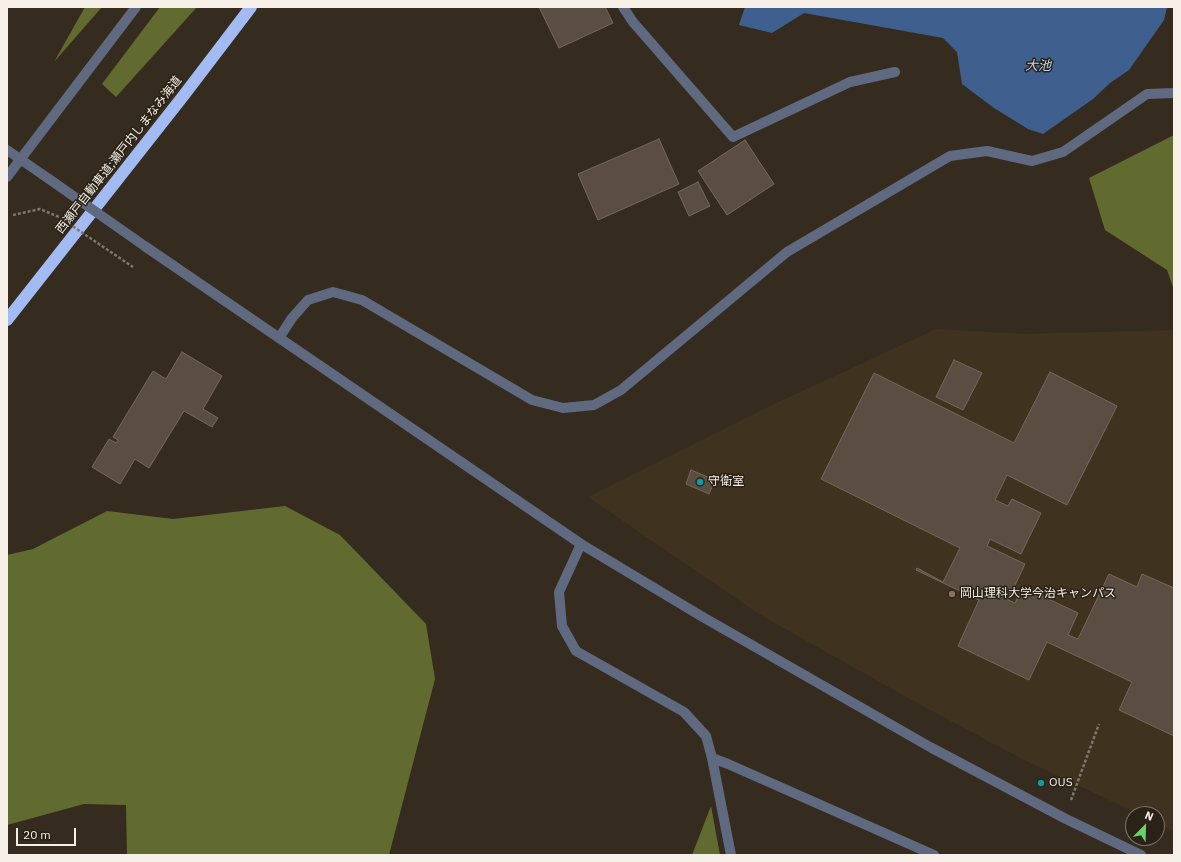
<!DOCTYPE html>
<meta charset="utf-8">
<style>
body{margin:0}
#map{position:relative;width:1181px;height:862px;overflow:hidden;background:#352c1f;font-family:"IBM Plex Sans",sans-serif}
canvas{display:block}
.frame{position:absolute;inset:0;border:8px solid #f5efe7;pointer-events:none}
.north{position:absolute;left:1125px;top:806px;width:40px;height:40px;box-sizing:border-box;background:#2a2216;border:1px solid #7b746a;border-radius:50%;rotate:23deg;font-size:11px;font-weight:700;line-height:16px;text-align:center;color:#f5efe7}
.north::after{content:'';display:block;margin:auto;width:14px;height:18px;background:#62d469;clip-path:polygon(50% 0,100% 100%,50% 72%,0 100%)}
.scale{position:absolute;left:16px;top:828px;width:60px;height:18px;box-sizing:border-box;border:2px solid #f5efe7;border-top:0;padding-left:5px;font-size:12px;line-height:14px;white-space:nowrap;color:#f5efe7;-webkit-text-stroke:3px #2a2216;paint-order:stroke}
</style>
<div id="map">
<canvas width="1181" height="862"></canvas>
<div class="frame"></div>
<div class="north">N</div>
<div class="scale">20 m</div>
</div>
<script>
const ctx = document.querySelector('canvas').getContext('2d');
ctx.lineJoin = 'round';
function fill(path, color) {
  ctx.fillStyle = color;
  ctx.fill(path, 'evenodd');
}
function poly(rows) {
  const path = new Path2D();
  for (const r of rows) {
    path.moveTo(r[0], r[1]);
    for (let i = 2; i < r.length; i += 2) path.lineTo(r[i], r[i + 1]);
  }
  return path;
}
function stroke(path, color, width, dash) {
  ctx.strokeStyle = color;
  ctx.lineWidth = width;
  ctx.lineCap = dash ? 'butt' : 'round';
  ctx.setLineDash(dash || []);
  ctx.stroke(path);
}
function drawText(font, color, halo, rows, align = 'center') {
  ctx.font = font + ' "IBM Plex Sans","Noto Sans JP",sans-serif';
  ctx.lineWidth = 3;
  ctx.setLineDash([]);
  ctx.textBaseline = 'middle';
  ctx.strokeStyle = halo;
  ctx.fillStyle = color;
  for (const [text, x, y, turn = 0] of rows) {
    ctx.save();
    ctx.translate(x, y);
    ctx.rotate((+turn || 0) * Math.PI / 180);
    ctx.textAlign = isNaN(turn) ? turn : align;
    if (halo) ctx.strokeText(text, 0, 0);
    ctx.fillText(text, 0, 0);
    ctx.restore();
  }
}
const built = poly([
 [936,329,1027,334,1174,330,1174,831,1157,823,1157,814,1139,814,1020,758,908,698,759,614,588,497,772,405]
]);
const forest = poly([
 [85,7,102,7,54,62],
 [160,7,197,7,116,97,102,84],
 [1174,135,1174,290,1167,270,1105,230,1089,178],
 [285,506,340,535,426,624,435,679,389,855,127,855,126,805,84,804,7,825,7,555,33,549,107,511,173,519],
 [711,806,720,855,692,855]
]);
const water = poly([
 [745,7,1167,7,1164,20,1129,70,1110,83,1093,99,1043,134,1028,129,994,108,962,84,957,52,943,38,804,13,772,33,739,25]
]);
const building = poly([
 [539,7,605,7,613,23,559,48,539,7],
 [659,139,679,184,598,220,578,174,659,139],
 [745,140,774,184,727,215,698,171,745,140],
 [698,182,710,206,689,216,678,192,698,182],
 [182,352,222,376,203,409,218,418,212,427,184,411,149,468,135,459,120,484,92,467,109,439,116,443,118,440,113,437,153,371,166,379,182,352],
 [954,360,982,373,963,410,936,397,954,360],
 [1050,372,1117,406,1067,505,1007,475,995,500,1008,506,1012,499,1041,513,1021,554,990,539,987,546,1025,564,1008,600,1015,603,1023,587,1078,613,1068,635,1078,639,1109,574,1137,587,1142,574,1174,588,1174,736,1119,710,1132,682,1047,642,1029,680,958,646,979,600,916,570,917,568,943,582,960,548,821,479,874,373,1014,443,1050,372],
 [691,470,715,480,709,494,686,484,691,470]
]);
const path = poly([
 [1071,800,1099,724]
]);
const minor = poly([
 [623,7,633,22,733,137,850,82,895,72],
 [279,338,292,318,308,300,333,292,362,300,532,400,563,408,594,405,621,390,787,252,950,156,987,151,1032,161,1063,152,1147,94,1174,93],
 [581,544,559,592,562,626,576,651,684,712,706,736,712,758,731,855],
 [712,758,728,764,934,855]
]);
const tertiary = poly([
 [7,150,49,179],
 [7,177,136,7],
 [146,247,581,544,701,616,930,747,1066,819,1141,855]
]);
const motorway = poly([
 [7,320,184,95,251,7]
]);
const pathBridge = poly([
 [13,215,40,209,59,217,133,267]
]);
const tertiaryBridge = poly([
 [49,179,146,247]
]);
const markers = [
 [700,482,4,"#0f9aa8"],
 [952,594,4,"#8d6e63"],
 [1041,783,4,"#0f9aa8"]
];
const streetNames = [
 ["西瀬戸自動車道;瀬戸内しまなみ海道",119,155,-52]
];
const poiNames = [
 ["守衛室",708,482],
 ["岡山理科大学今治キャンパス",960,594],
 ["OUS",1049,783]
];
const waterNames = [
 ["大池",1038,66]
];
fill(built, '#3f3320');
fill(forest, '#626b2f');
fill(water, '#3f608e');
fill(building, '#5a4e42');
stroke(building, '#75685c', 1);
stroke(path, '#7f776c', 2.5, [3, 2]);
stroke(minor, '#5f6a80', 10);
stroke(tertiary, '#5f6a80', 10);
stroke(motorway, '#a2bcf3', 12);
stroke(pathBridge, '#7f776c', 2.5, [3, 2]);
stroke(tertiaryBridge, '#5f6a80', 10);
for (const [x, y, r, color] of markers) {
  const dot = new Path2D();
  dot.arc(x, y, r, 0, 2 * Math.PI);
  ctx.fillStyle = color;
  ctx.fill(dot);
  stroke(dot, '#2a2216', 1.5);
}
drawText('12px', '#f5efe7', '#2a2216', streetNames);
drawText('12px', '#f5efe7', '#2a2216', poiNames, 'left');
drawText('italic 13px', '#c0d4f1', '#2a2216', waterNames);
</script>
